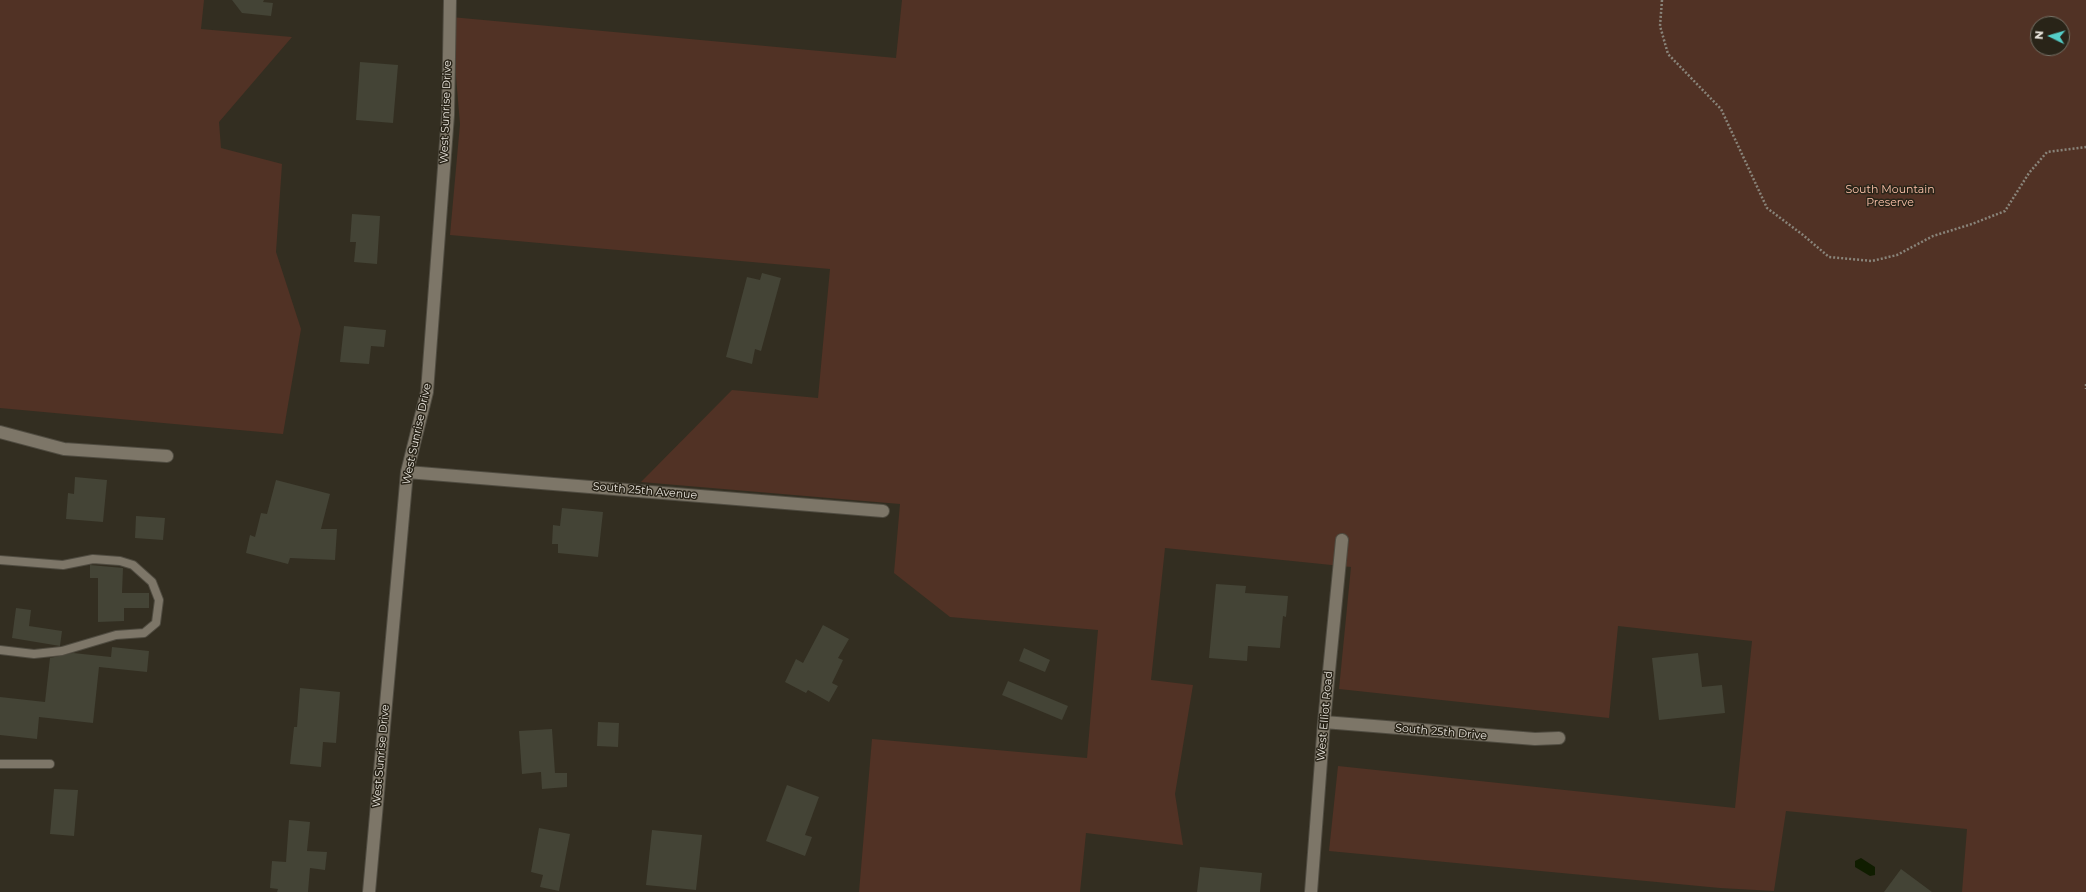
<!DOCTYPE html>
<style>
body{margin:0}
#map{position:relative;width:2086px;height:892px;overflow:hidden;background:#332e21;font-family:Montserrat,sans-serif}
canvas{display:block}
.north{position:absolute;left:2030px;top:16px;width:40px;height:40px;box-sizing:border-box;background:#292418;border:1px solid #757166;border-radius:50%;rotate:275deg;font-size:11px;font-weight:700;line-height:16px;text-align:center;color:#e8e4dc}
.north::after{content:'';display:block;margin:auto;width:14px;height:18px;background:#54cdc7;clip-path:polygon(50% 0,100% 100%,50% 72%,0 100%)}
</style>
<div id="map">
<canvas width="2086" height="892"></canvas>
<div class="north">N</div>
</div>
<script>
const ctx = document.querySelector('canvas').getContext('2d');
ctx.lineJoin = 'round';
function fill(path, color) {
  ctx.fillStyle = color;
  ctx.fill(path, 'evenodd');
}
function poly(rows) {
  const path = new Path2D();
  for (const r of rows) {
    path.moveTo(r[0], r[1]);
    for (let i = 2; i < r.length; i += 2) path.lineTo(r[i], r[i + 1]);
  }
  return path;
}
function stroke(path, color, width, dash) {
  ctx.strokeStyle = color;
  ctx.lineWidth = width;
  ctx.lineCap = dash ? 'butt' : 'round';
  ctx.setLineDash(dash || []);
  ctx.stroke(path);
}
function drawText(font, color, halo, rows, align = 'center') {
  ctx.font = font + ' Montserrat,sans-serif';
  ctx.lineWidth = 3;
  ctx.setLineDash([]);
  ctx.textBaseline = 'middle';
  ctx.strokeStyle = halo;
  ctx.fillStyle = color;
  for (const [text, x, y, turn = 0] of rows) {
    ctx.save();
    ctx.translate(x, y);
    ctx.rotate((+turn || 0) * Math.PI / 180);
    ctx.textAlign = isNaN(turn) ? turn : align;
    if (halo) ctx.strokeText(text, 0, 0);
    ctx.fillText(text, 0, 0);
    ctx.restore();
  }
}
const green = poly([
 [0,0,204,0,201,29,292,37,219,122,221,148,282,164,276,252,301,329,283,434,0,408],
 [902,0,2086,0,2086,892,1962,892,1967,829,1786,811,1774,891,1720,888,1329,851,1338,766,1735,808,1752,641,1618,626,1609,718,1339,689,1351,567,1165,548,1151,680,1193,685,1175,794,1183,845,1086,833,1080,892,859,892,872,739,1087,758,1098,630,950,617,894,573,900,504,641,482,732,390,818,398,830,269,450,235,460,124,451,17,896,58],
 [2038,24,2062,24,2062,48,2038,48]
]);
const water = poly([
 [1861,858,1875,867,1875,875,1870,876,1855,867,1855,861]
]);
const building = poly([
 [232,0,264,0,263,2,273,3,271,16,242,13],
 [360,62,398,65,393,123,356,120],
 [352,214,380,216,377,264,354,262,356,242,350,242],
 [762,273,781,278,761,351,755,349,752,364,726,357,747,277,760,280],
 [344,326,386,330,384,347,371,346,369,364,340,362],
 [75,477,107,480,103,522,66,519,68,493,74,494],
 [276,480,330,494,321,529,337,529,335,560,290,558,288,564,246,553,250,535,255,537,261,513,267,514],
 [562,508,603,512,598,557,558,553,558,544,552,544,553,525,560,526],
 [136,516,165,518,163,540,135,538],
 [90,565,123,568,122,593,149,593,149,608,124,608,124,621,98,622,98,578,90,578],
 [1216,584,1246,586,1245,593,1288,596,1286,617,1283,616,1280,648,1248,646,1247,661,1209,658],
 [16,608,31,610,29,626,62,631,60,646,12,638],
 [823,625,849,639,838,658,843,660,832,683,838,686,829,702,808,690,806,693,785,682,796,659,803,663],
 [112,647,149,651,147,672,99,667,93,723,39,717,37,739,0,735,0,697,45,702,50,658,73,653,111,657],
 [1024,648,1050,660,1045,672,1019,661],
 [1698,653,1702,687,1722,685,1725,713,1659,720,1652,658],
 [1008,681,1068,706,1062,720,1002,695],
 [300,688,340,692,336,743,323,742,321,767,290,764,294,727,297,727],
 [598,722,619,723,618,747,597,746],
 [552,729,555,773,567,773,567,787,542,789,541,772,522,774,519,731],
 [787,785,819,797,805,835,812,837,805,856,766,841],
 [54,789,78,790,74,836,50,834],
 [289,820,310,822,307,851,327,852,325,870,310,868,308,892,277,892,278,889,270,888,272,861,286,862],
 [539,828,570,834,559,891,540,887,543,875,531,872],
 [652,830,702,835,696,890,646,885],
 [1200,867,1262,873,1260,892,1197,892],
 [1901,869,1932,892,1884,892]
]);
const path = poly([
 [1662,0,1660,26,1668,54,1721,109,1767,208,1803,235,1829,257,1872,261,1897,255,1933,236,1972,224,2005,211,2029,173,2047,152,2086,147],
 [2086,384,2086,389]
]);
const service = poly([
 [0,560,63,565,93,559,120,561,133,565,152,582,159,600,156,623,144,633,116,635,62,651,34,654,0,650],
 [0,764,50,764]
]);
const minor = poly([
 [0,432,64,449,167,456],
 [407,472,883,511],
 [1324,722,1535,739,1559,738],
 [369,892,407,472,427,392,448,115,450,0],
 [1311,892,1324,722,1342,540]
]);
const streetNames = [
 ["West Sunrise Drive",446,112,-88],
 ["West Sunrise Drive",417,434,-78],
 ["South 25th Avenue",645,491,5],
 ["West Elliot Road",1325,716,-85],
 ["South 25th Drive",1441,732,5],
 ["West Sunrise Drive",381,756,-85]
];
const parkNames = [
 ["South Mountain",1890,190],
 ["Preserve",1890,203]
];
fill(green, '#513225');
fill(water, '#101d00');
fill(building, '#444436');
stroke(service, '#504c41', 10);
stroke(minor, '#504c41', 14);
stroke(path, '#89847a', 2.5, [2, 2]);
stroke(service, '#7d7668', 8);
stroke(minor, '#7d7668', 12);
drawText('11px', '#e8e4dc', '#292418', streetNames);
drawText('11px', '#fdc3ab', '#292418', parkNames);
</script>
